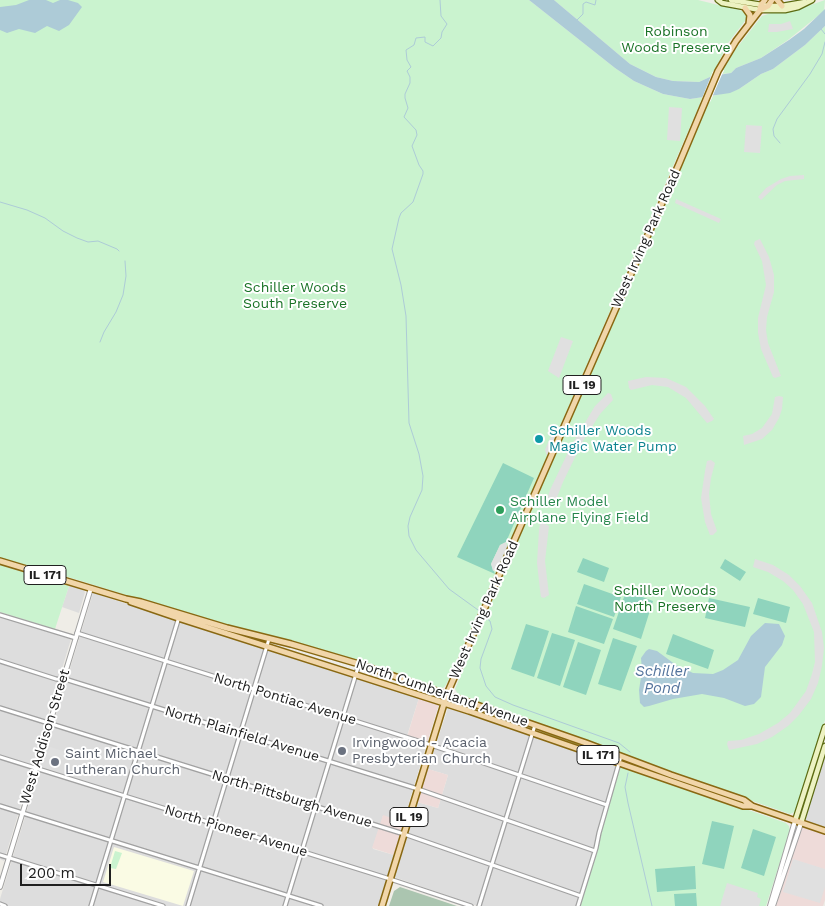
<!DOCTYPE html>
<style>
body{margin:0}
#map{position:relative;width:825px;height:906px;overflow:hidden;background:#efede7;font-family:"Work Sans",sans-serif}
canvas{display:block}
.scale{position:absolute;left:20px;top:864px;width:91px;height:22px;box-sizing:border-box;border:2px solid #202020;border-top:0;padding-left:6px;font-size:15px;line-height:18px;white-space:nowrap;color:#202020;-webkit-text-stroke:4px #fff;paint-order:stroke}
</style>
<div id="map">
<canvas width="825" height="906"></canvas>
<div class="scale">200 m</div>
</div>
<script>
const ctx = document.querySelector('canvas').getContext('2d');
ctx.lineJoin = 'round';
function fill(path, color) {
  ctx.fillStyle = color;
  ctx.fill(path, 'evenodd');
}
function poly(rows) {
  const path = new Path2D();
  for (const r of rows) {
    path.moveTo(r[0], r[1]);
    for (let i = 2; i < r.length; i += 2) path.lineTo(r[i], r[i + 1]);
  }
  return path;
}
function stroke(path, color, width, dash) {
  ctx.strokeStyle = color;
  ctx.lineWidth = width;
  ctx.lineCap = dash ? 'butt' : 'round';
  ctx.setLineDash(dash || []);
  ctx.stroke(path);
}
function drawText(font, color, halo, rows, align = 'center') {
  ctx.font = font + ' "Work Sans",sans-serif';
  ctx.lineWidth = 4;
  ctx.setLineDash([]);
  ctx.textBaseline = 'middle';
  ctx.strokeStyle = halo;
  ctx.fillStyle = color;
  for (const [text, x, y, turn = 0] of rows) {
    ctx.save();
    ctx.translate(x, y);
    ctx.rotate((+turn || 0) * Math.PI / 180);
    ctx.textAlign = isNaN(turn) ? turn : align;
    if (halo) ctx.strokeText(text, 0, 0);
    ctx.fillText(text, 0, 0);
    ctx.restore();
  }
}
const residential = poly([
 [69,586,83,590,85,592,79,613,62,607],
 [93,593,419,698,407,736,427,743,403,822,383,816,373,849,394,855,378,906,0,906,0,899],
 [0,617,71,639,4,861,0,859],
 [448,708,617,765,597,833,595,848,576,906,477,906,394,877,417,802,438,808,448,775,428,769],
 [825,752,825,834,802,825]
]);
const commercial = poly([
 [419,698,439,704,427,743,407,737],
 [428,769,448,775,438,808,417,802],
 [383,815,403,822,394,855,372,848],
 [802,825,825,834,825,900,823,906,776,906]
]);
const education = poly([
 [114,847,194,871,183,906,103,882]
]);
const grass = poly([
 [541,731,548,732,572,739,616,757,615,759,541,733],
 [628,761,741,802,627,763]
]);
const cemetery = poly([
 [400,887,457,906,389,906,394,891]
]);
const park = poly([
 [0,0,529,0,615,68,634,81,663,94,690,99,703,97,508,546,446,685,443,688,438,689,326,651,225,626,78,580,0,558],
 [554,0,698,0,743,11,747,13,748,17,728,43,712,76,699,82,673,81,656,77,630,64],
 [825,0,824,11,788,40,761,58,736,68,731,73,722,74,724,71,722,71,728,59,762,16,771,13,802,8],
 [825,26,825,720,797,809,795,812,790,814,680,776,609,748,459,696,455,689,522,530,708,102,710,102,713,96,739,89,761,74,773,69,805,45],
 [0,565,69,586,55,629,0,612],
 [620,767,679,786,786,823,789,826,790,831,766,906,580,906],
 [115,851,122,853,116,869,110,868]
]);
const pitch = poly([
 [503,463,534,478,506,542,500,545,491,564,495,574,457,557],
 [583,558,609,568,604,582,577,572],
 [725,559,746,572,740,581,720,568],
 [584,584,621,597,614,617,577,604],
 [626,591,653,601,641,639,613,629],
 [709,598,750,607,745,627,705,618],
 [758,598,790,607,786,623,753,614],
 [576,606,613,619,604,644,568,632],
 [526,624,549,631,534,677,511,669],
 [552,633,575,640,560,686,537,678],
 [673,634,714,650,708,669,666,654],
 [613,638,637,646,621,691,598,684],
 [578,642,601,650,586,695,563,687],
 [712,821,734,826,724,869,702,864],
 [753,829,776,837,764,876,741,868],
 [695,866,696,889,657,892,655,869],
 [696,893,697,906,675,906,674,894]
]);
const parking = poly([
 [790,21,793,29,777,32,768,32,769,24,781,24],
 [669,107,682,108,680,141,667,140],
 [746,125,762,126,760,153,744,152],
 [804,175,804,179,785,181,777,185,761,200,758,197,766,188,781,179,790,176],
 [676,199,721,219,719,223,675,203],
 [760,239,769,257,774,275,774,292,767,317,766,330,768,343,781,376,775,378,773,377,761,349,758,333,758,318,766,285,762,261,754,244,755,241],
 [561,337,573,341,559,378,548,371],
 [646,377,666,378,686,387,705,406,714,419,712,421,707,423,686,398,668,387,652,385,631,390,629,388,628,381],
 [608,393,611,394,613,400,600,414,583,441,563,482,554,505,548,504,546,502,550,490,571,446,595,406],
 [779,396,783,397,782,409,779,418,772,430,762,439,744,445,743,436,752,434,762,428,772,414,775,397],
 [558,431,547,456,545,450,547,445,550,438],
 [711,460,715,463,711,478,709,494,711,514,717,531,713,535,710,535,705,522,701,498,705,471,707,461],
 [543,523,549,526,545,561,549,595,544,598,541,597,540,590,537,563,539,530,540,524],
 [506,542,507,547,497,569,493,571,491,564,500,545],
 [755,559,773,565,789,575,800,586,812,603,822,632,824,648,822,666,818,683,811,699,799,715,788,726,772,737,757,744,729,750,727,744,728,741,741,740,759,734,778,723,790,713,806,691,812,674,815,662,814,632,803,604,793,590,783,581,768,572,753,567],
 [50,747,66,752,64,760,47,755],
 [793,859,825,869,825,887,820,903,783,892],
 [727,883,758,893,757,897,761,899,759,906,720,906]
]);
const water = poly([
 [29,0,46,0,53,3,60,0,68,0,78,3,82,7,69,25,59,31,47,26,35,33,19,29,7,33,0,30,0,7,16,5],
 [529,0,554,0,630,64,656,77,673,81,699,82,712,76,731,73,736,68,761,58,789,40,804,29,825,9,825,26,805,45,773,69,761,74,739,89,730,93,690,99,663,94,634,81,615,68],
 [765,623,779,624,785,636,782,645,765,667,761,697,754,704,745,706,724,698,702,694,673,699,649,706,644,707,640,703,639,690,642,671,641,658,646,651,649,649,657,651,676,665,693,673,713,674,723,670,738,660,751,636]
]);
const pier = poly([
 [724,70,710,102,700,103,713,71]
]);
const stream = poly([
 [440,0,441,16,447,24,442,32,441,38,433,46,425,42,425,37,416,38,414,45,406,50,407,60,411,67,407,71,410,77,410,83,405,94,405,98,408,108,404,117,416,130,417,135,412,146,419,165,423,171,423,174,413,202,401,213,399,218,392,249,401,285,406,316,409,423,419,454,423,476,422,490,410,517,408,526,409,536,416,550,449,589,478,610],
 [577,20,583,14,583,4,586,2,595,5,596,0],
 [821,29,825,34],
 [780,143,774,136,773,129,777,119,810,74,822,54,825,42],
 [0,202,27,210,45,218,63,231,77,238,88,242,98,241,117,249,119,251],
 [100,342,104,332,116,312,123,295,126,276,125,261],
 [486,618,490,621,492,629,481,659,480,668,486,686,495,697,513,705,619,743,630,752],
 [628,773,625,787,628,803,652,906]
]);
const minor = poly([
 [0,615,76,638],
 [77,633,431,745,607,805],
 [0,661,56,679,68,680,418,789,595,851],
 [0,708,404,834,581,896],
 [0,757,390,879,471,906],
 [0,806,321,906],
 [0,855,163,906],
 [0,904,5,906],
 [91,906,179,617],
 [188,906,269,639],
 [285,906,359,664],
 [479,906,535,725],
 [578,906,596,848,599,833,621,756]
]);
const tertiary = poly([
 [0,887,91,588],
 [770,906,795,821],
 [773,906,801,823]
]);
const secondary = poly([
 [718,0,722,3,760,10,785,10,798,7,812,0],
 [731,0,768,6,782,6,805,2],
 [795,821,825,727],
 [801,823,825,746]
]);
const primary = poly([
 [777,0,782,6],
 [745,8,750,15,749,24],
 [760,10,761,5,765,0],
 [0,561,126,599,141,602,227,628,291,644,359,664,586,743,671,775,744,800,752,806,825,831],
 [131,602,178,618,469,711,743,806,752,806],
 [382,906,447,694,679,164,718,71,736,41,760,10,768,6,772,0]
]);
const markers = [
 [539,439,5,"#0f9aa8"],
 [500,510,5,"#2e9e5b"],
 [342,751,5,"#6b7280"],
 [55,762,5,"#6b7280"]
];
const shields = [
 [582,385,38],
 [45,575,42],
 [598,755,42],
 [409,817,38]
];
const shieldNames = [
 ["IL 19",582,385],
 ["IL 171",45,575],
 ["IL 171",598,755],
 ["IL 19",409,817]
];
const parkNames = [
 ["Robinson",676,32],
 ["Woods Preserve",676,48],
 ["Schiller Woods",295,288],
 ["South Preserve",295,304],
 ["Schiller Woods",665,591],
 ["North Preserve",665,607]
];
const streetNames = [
 ["West Irving Park Road",646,239,-66],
 ["West Irving Park Road",484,610,-66],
 ["North Cumberland Avenue",442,693,19],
 ["North Pontiac Avenue",285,699,17],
 ["North Plainfield Avenue",242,734,17],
 ["West Addison Street",45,737,-73],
 ["North Pittsburgh Avenue",292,799,17],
 ["North Pioneer Avenue",236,831,17]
];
const cultureNames = [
 ["Schiller Woods",549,431],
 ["Magic Water Pump",549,447]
];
const leisureNames = [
 ["Schiller Model",510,502],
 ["Airplane Flying Field",510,518]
];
const worshipNames = [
 ["Irvingwood - Acacia",352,743],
 ["Presbyterian Church",352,759],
 ["Saint Michael",65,754],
 ["Lutheran Church",65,770]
];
const waterNames = [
 ["Schiller",662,672],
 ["Pond",662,689]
];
fill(residential, '#ddd');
fill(commercial, '#eedbd9');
fill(education, '#fafbe4');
fill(grass, '#c8e3b3');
fill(cemetery, '#abc5b0');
fill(park, '#caf3cf');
fill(pitch, '#8fd4bd');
fill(parking, '#e0e0e0');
fill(water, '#adcbd7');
fill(pier, '#fff');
stroke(stream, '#adcbd7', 1);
stroke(minor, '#a1a1a1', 5.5);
stroke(tertiary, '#a1a1a1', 6);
stroke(secondary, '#5c6b12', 7);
stroke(primary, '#896812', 8);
stroke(minor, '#fff', 3);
stroke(tertiary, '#fff', 4);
stroke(secondary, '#edf2c2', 4.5);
stroke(primary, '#f1d6aa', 5);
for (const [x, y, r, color] of markers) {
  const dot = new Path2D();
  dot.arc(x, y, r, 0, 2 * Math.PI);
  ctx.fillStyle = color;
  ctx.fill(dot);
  stroke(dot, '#fff', 2);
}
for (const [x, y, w] of shields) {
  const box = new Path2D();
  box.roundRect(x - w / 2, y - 9.5, w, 19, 4);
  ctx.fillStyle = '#fff';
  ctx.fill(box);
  stroke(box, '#202020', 1);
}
drawText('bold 12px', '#202020', null, shieldNames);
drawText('14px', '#197226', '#fff', parkNames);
drawText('14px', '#202020', '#fff', streetNames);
drawText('14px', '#0d838f', '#fff', cultureNames, 'left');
drawText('14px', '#27864d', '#fff', leisureNames, 'left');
drawText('14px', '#5b616d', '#fff', worshipNames, 'left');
drawText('italic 15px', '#54749d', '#fff', waterNames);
</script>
